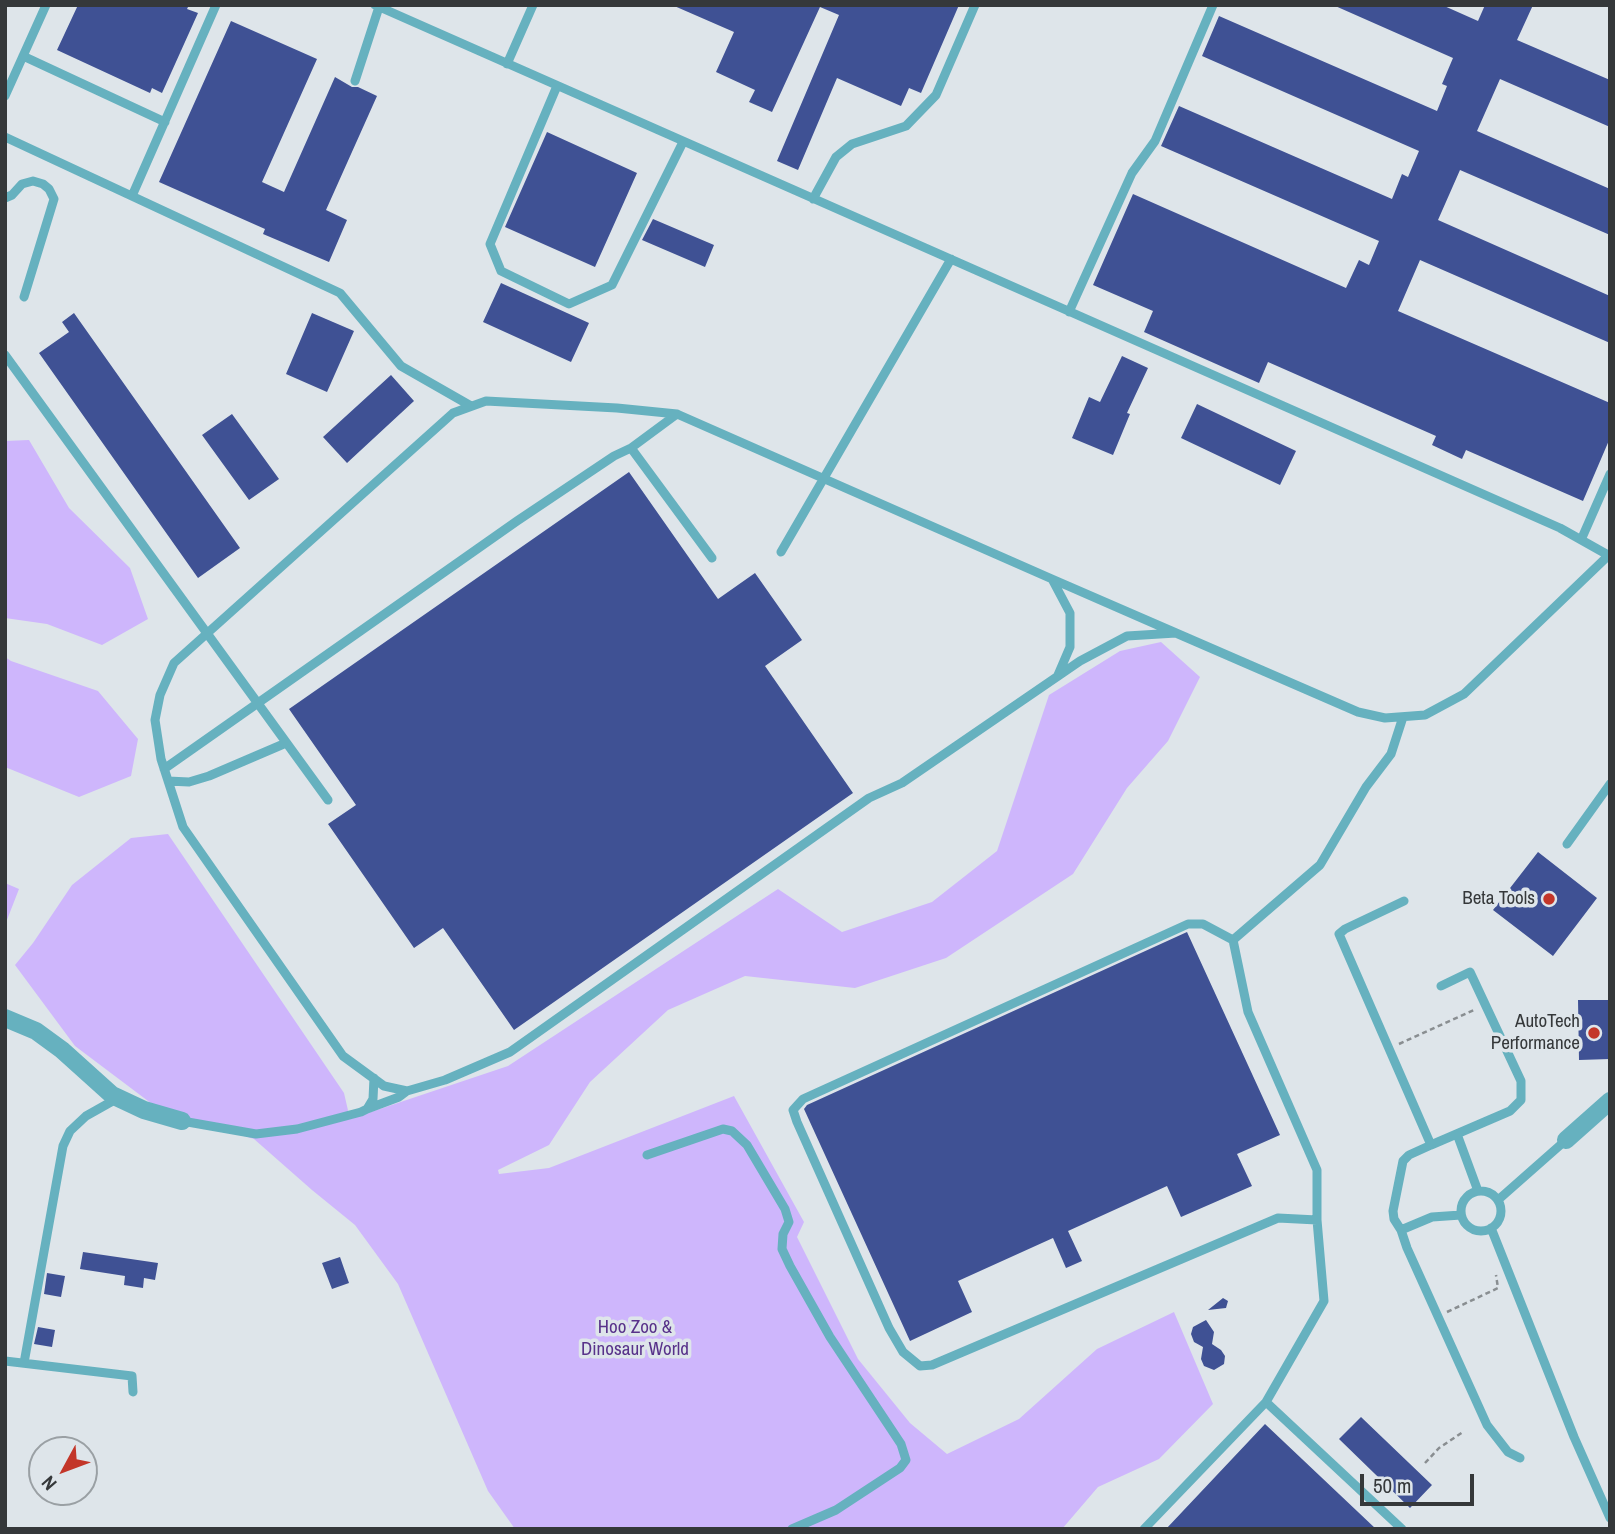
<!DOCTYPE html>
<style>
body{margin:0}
#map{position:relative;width:1615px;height:1534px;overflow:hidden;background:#dee5ea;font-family:"Archivo Narrow",sans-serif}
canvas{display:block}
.frame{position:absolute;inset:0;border:7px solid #35383a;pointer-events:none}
.north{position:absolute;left:28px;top:1436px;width:70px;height:70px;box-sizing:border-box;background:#dee5ea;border:2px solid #9aa0a4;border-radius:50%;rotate:229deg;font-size:19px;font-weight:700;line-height:28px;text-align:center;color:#35383a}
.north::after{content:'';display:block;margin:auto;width:24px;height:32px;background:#c33629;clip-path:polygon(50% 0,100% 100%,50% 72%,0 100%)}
.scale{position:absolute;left:1360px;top:1474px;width:114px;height:32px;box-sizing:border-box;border:4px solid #35383a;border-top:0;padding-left:9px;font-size:21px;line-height:24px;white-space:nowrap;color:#35383a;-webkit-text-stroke:5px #dee5ea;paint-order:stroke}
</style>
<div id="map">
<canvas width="1615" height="1534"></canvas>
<div class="frame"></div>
<div class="north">N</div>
<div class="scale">50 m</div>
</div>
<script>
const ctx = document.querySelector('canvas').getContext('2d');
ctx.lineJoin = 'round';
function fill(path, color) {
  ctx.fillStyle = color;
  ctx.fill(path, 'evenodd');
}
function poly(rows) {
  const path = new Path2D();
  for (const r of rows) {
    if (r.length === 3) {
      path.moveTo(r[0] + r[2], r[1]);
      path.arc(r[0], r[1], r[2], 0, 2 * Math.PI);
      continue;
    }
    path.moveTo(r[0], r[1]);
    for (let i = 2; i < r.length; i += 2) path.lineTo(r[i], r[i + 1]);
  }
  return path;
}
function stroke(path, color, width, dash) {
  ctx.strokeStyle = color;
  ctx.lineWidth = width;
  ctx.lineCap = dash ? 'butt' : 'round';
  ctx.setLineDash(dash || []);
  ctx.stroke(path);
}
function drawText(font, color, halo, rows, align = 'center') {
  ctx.font = font + ' "Archivo Narrow",sans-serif';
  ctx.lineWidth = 7;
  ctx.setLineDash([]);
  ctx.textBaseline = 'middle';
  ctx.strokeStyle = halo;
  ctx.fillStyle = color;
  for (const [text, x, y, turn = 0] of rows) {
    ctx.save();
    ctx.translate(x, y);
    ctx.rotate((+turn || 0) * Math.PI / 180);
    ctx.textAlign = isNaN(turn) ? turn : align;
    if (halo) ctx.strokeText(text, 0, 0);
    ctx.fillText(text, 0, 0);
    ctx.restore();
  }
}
const green = poly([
 [29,440,69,508,130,568,148,619,102,645,47,624,5,618,5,441],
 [1161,642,1200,677,1168,741,1127,788,1073,874,946,958,855,988,745,976,668,1010,590,1082,549,1145,498,1170,499,1174,549,1168,734,1096,804,1222,797,1237,858,1359,910,1423,947,1454,1019,1419,1097,1349,1174,1312,1213,1404,1159,1459,1098,1487,1062,1529,515,1529,488,1491,398,1284,355,1225,312,1190,254,1139,164,1113,75,1046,15,965,33,943,72,885,131,838,168,834,344,1093,350,1119,508,1066,778,889,842,932,932,902,997,851,1049,695,1120,651],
 [5,657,11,661,98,691,138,739,131,776,79,797,5,767],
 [5,883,19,889,5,925]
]);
const building = poly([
 [78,5,189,5,187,9,198,13,162,93,152,88,150,93,57,50],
 [672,5,959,5,921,93,909,88,901,106,837,78,798,170,777,161,839,15,820,7,772,112,749,102,755,90,716,72,734,32],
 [1333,5,1442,5,1478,21,1485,5,1533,5,1517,40,1610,80,1610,127,1500,79,1477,131,1610,189,1610,235,1460,170,1438,220,1610,296,1610,343,1420,260,1398,311,1610,403,1610,438,1583,501,1466,450,1462,459,1432,445,1436,436,1268,362,1259,383,1144,332,1153,311,1093,285,1133,194,1346,288,1359,260,1369,265,1379,241,1161,146,1179,106,1392,199,1402,174,1408,177,1419,151,1202,56,1219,16,1437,111,1447,86,1442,84,1453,58],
 [231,21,317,59,262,182,284,192,335,77,352,87,358,87,377,96,326,210,347,220,329,262,263,234,265,229,159,182],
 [547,132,637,173,595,267,505,227],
 [653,219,714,245,705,267,642,240],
 [501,283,589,323,571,362,483,322],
 [74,313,240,548,198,578,39,353,69,332,62,322],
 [312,313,354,331,327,392,286,374],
 [1122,356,1148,368,1127,413,1130,414,1113,455,1072,438,1089,397,1100,402],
 [391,375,414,401,347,463,323,437],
 [1197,404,1296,451,1280,485,1181,438],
 [232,414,279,479,249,500,202,435],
 [629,472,718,599,755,573,802,640,765,666,853,793,514,1030,443,928,414,948,328,824,356,805,289,709],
 [1538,852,1597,898,1553,956,1493,910],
 [1187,932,1280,1135,1237,1154,1252,1186,1181,1217,1167,1186,1068,1231,1082,1261,1066,1268,1053,1238,958,1281,972,1312,910,1341,804,1109,807,1105],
 [1578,1000,1610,1000,1610,1059,1579,1060],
 [83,1252,158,1263,155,1280,144,1278,143,1288,124,1285,125,1276,80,1269],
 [340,1257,349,1283,332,1289,322,1263],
 [47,1273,65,1276,61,1297,44,1294],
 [1223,1298,1228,1301,1226,1308,1208,1310],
 [1206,1320,1214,1332,1212,1344,1221,1350,1225,1356,1224,1364,1214,1370,1204,1366,1201,1359,1203,1347,1194,1342,1191,1334,1193,1327],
 [38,1327,55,1330,52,1347,34,1344],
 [1361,1417,1432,1485,1410,1508,1339,1439],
 [1265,1424,1376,1529,1166,1529]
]);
const path = poly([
 [1399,1044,1476,1009],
 [1447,1312,1498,1288,1496,1275],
 [1425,1463,1439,1448,1463,1432]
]);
const lane = poly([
 [375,5,1560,528,1608,555],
 [23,56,165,122],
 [507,64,533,5],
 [355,81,379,7],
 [557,86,490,244,501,271,569,304,612,285,683,142],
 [5,96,46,5],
 [5,137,340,293,401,366,471,406],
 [132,196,216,5],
 [5,198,12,195,22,184,33,181,43,184,49,189,54,199,24,297],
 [813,199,836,157,852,144,906,126,936,95,975,5],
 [1069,312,1132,173,1155,141,1213,5],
 [5,355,328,800],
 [677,414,631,448,712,558],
 [1581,540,1610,474],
 [781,552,951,259],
 [1052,579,1070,613,1070,647,1058,675],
 [1176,633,1127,636,1080,661,902,783,869,798,510,1052,445,1080,407,1091,384,1086,343,1056,183,827,161,759,155,720,160,695,174,663,453,413,486,401,617,408,677,414,1052,579,1176,633,1358,712,1385,718,1425,715,1464,694,1610,554],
 [164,769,517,521,614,456,631,448],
 [168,781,189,782,209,776,286,743],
 [1567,844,1610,784],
 [1404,901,1345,929,1339,934,1431,1145,1409,1155,1403,1161,1393,1211,1394,1219,1401,1230,1407,1248,1487,1425,1508,1452,1520,1458],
 [1233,940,1203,924,1188,924,803,1099,793,1110,797,1122,889,1328,903,1352,920,1366,932,1365,1278,1218,1317,1220],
 [1233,940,1320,865,1366,787,1391,754,1403,717],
 [367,1109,399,1097,407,1091],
 [182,1121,256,1134,297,1129,361,1112,367,1109,373,1099,374,1078],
 [1457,1134,1478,1191],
 [1431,1145,1510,1111,1521,1100,1521,1081,1470,972,1441,986],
 [647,1155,723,1129,732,1131,747,1145,785,1209,789,1222,783,1234,782,1249,790,1266,830,1337,901,1444,906,1460,900,1468,836,1510,792,1529],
 [1481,1211,20],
 [1498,1200,1566,1140],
 [1491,1228,1574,1437,1610,1518],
 [1401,1230,1432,1217,1461,1215],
 [5,1361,132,1376,133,1392],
 [24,1363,63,1146,70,1131,86,1116,118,1098],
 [1266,1402,1402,1529],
 [1144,1529,1266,1402,1324,1301,1317,1220,1317,1170,1248,1012,1233,940]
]);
const street = poly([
 [5,1018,36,1031,62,1050,112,1095,144,1110,182,1121],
 [1566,1140,1610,1101]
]);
const markers = [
 [1549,899,7,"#c33629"],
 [1594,1033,7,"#c33629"]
];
const poiNames = [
 ["Beta Tools",1535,899],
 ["AutoTech",1580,1022],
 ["Performance",1580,1044]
];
const parkNames = [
 ["Hoo Zoo &",635,1328],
 ["Dinosaur World",635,1350]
];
fill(green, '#ceb6fc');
fill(building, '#3f5194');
stroke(path, '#898e91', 2.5, [5, 3.5]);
stroke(lane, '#66b1bf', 9);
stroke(street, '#66b1bf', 18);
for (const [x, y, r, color] of markers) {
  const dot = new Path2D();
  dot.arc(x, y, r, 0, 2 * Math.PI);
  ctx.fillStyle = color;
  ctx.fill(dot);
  stroke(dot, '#dee5ea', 2.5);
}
drawText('19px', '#35383a', '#dee5ea', poiNames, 'right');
drawText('19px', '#58328a', '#dee5ea', parkNames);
</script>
